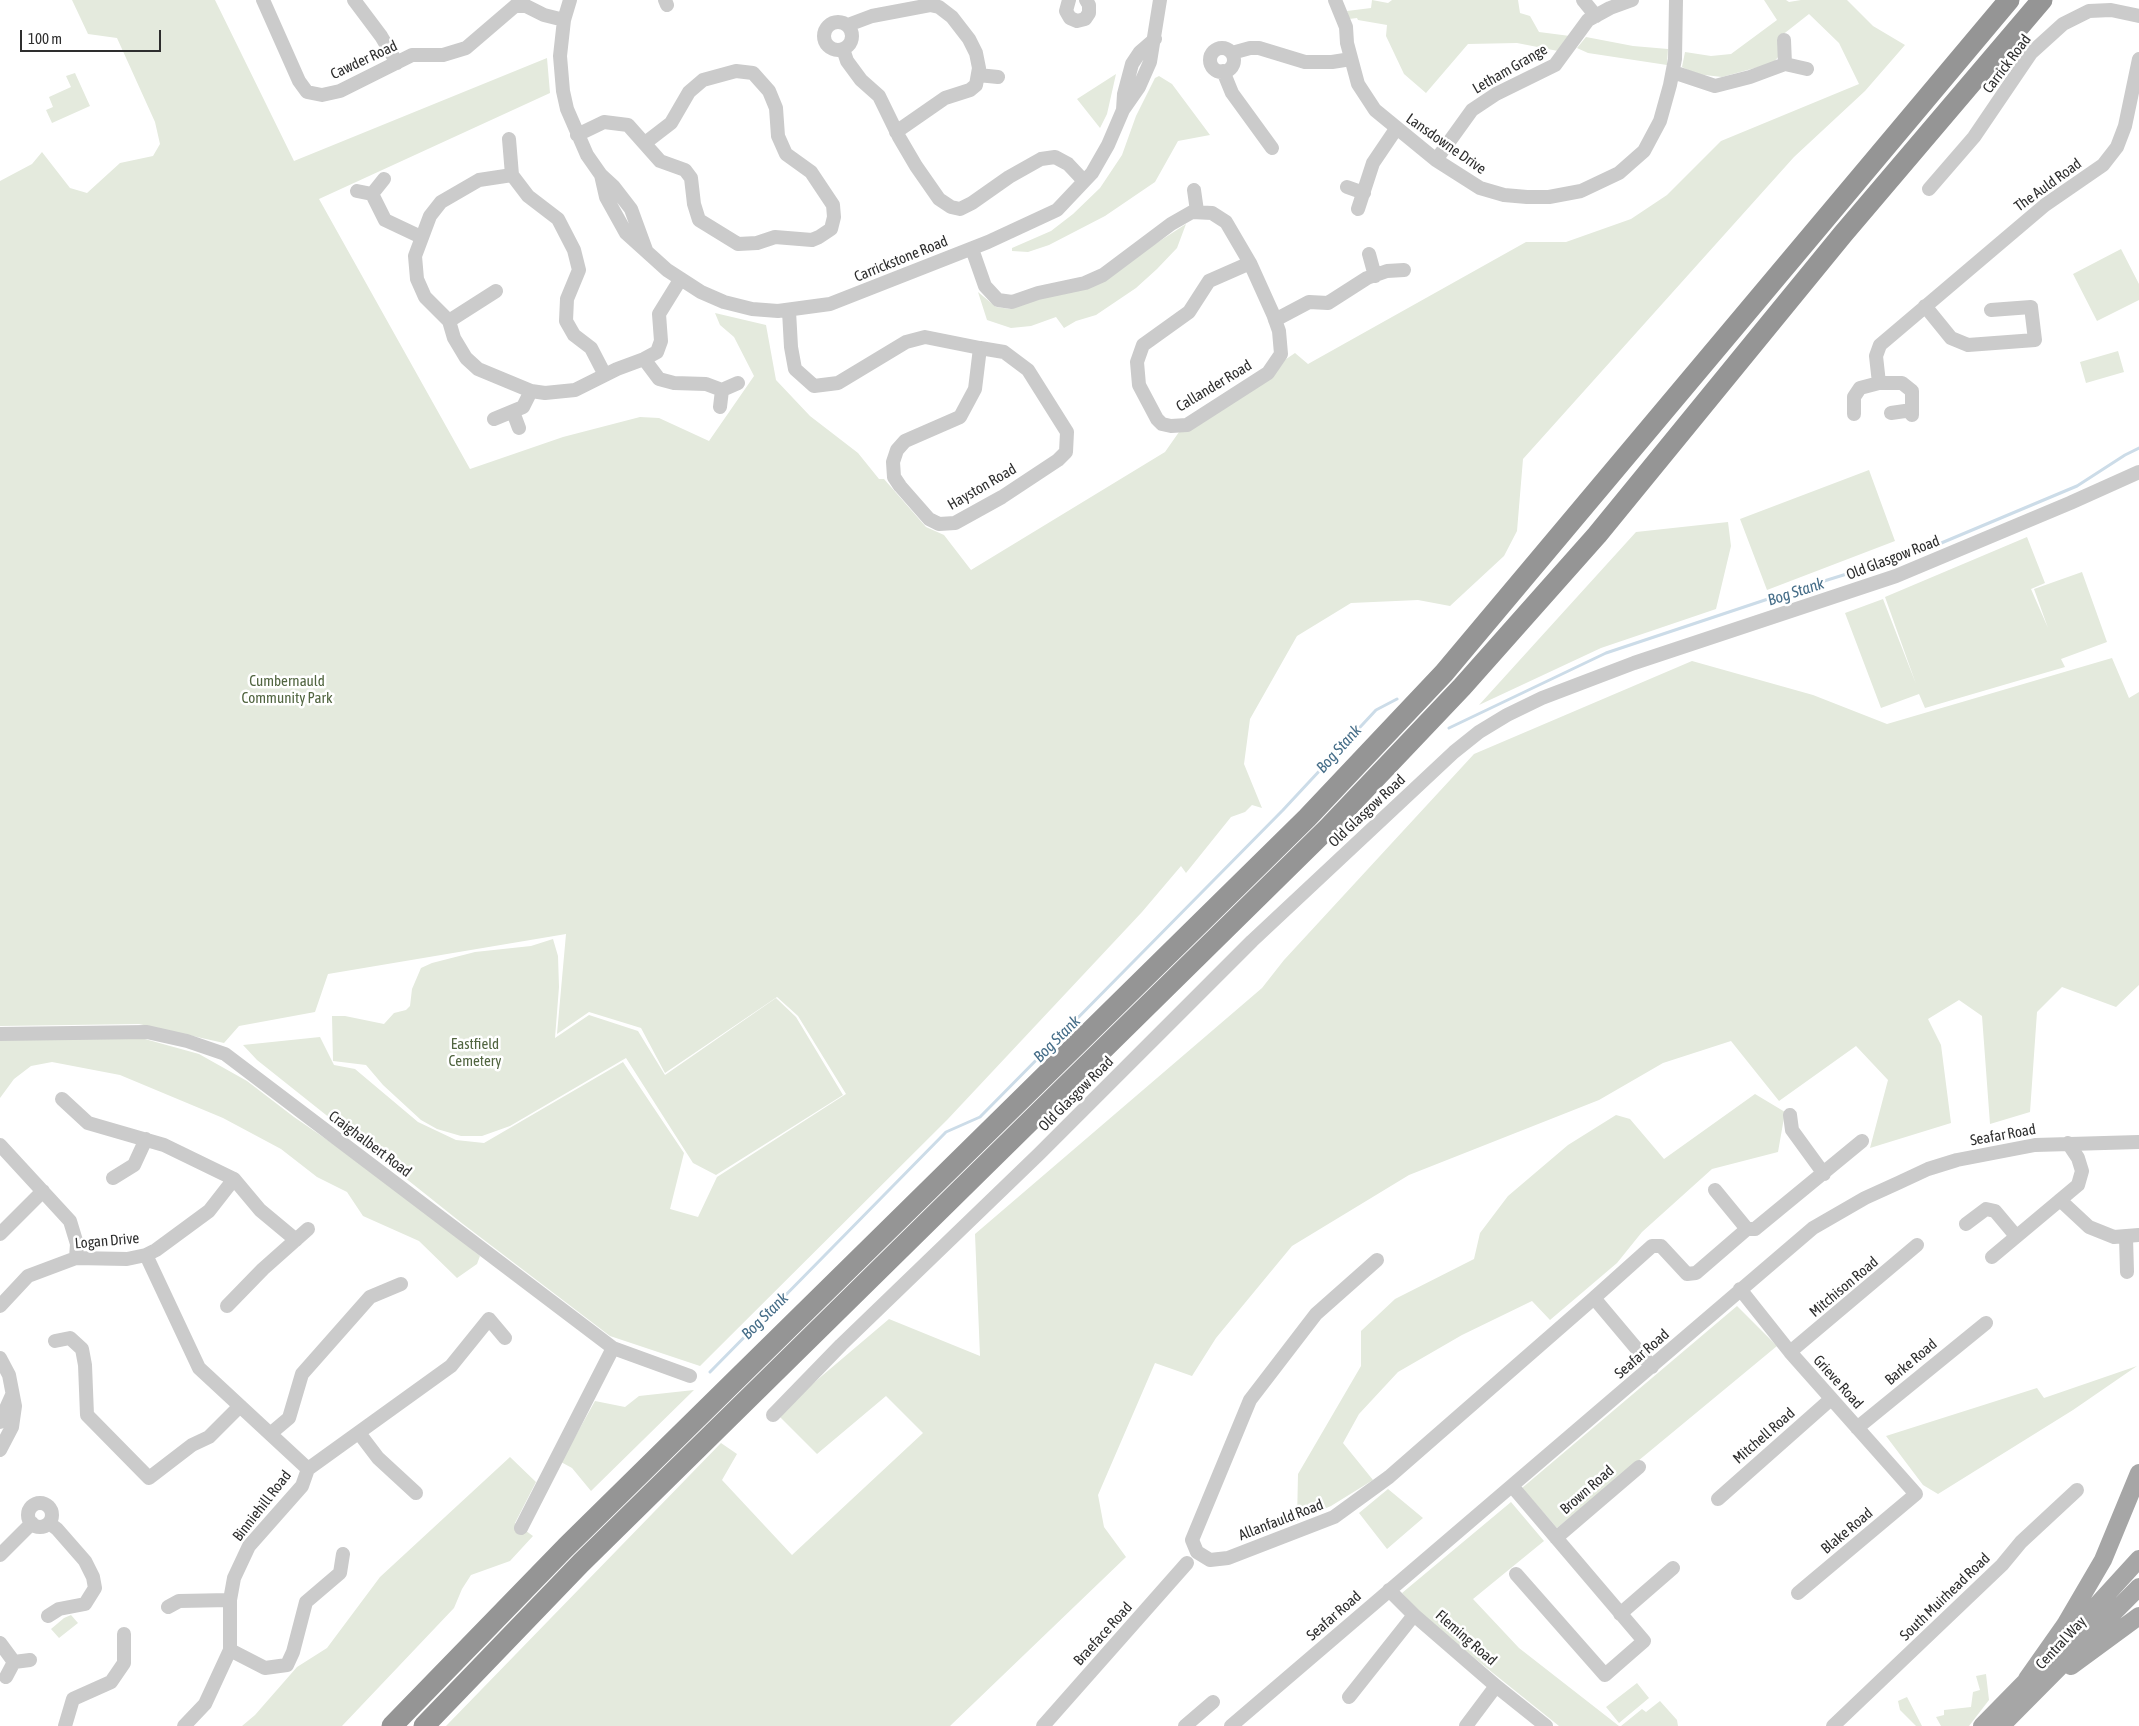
<!DOCTYPE html>
<style>
body{margin:0}
#map{position:relative;width:2139px;height:1726px;overflow:hidden;background:#fff;font-family:"Asap Condensed",sans-serif}
canvas{display:block}
.scale{position:absolute;left:20px;top:30px;width:141px;height:22px;box-sizing:border-box;border:2px solid #2e2e2e;border-top:0;padding-left:6px;font-size:15px;line-height:18px;white-space:nowrap;color:#2e2e2e;-webkit-text-stroke:4px #fff;paint-order:stroke}
</style>
<div id="map">
<canvas width="2139" height="1726"></canvas>
<div class="scale">100 m</div>
</div>
<script>
const ctx = document.querySelector('canvas').getContext('2d');
ctx.lineJoin = 'round';
function fill(path, color) {
  ctx.fillStyle = color;
  ctx.fill(path, 'evenodd');
}
function poly(rows) {
  const path = new Path2D();
  for (const r of rows) {
    if (r.length === 3) {
      path.moveTo(r[0] + r[2], r[1]);
      path.arc(r[0], r[1], r[2], 0, 2 * Math.PI);
      continue;
    }
    path.moveTo(r[0], r[1]);
    for (let i = 2; i < r.length; i += 2) path.lineTo(r[i], r[i + 1]);
  }
  return path;
}
function stroke(path, color, width, dash) {
  ctx.strokeStyle = color;
  ctx.lineWidth = width;
  ctx.lineCap = dash ? 'butt' : 'round';
  ctx.setLineDash(dash || []);
  ctx.stroke(path);
}
function drawText(font, color, halo, rows, align = 'center') {
  ctx.font = font + ' "Asap Condensed",sans-serif';
  ctx.lineWidth = 5;
  ctx.setLineDash([]);
  ctx.textBaseline = 'middle';
  ctx.strokeStyle = halo;
  ctx.fillStyle = color;
  for (const [text, x, y, turn = 0] of rows) {
    ctx.save();
    ctx.translate(x, y);
    ctx.rotate((+turn || 0) * Math.PI / 180);
    ctx.textAlign = isNaN(turn) ? turn : align;
    if (halo) ctx.strokeText(text, 0, 0);
    ctx.fillText(text, 0, 0);
    ctx.restore();
  }
}
const green = poly([
 [72,0,215,0,294,161,547,58,550,93,319,199,470,469,563,437,640,417,659,418,709,441,754,376,734,337,720,325,715,313,766,325,776,380,810,416,858,453,879,479,884,479,926,527,944,535,971,570,1165,452,1179,432,1295,353,1308,364,1526,242,1566,242,1631,219,1667,195,1721,141,1859,84,1839,43,1809,14,1781,36,1779,56,1773,63,1722,77,1696,74,1682,67,1685,52,1711,56,1731,54,1777,20,1764,0,1786,0,1789,2,1801,0,1847,0,1873,26,1905,45,1865,91,1794,157,1523,459,1517,531,1504,556,1450,606,1418,600,1351,603,1297,636,1250,719,1244,764,1262,808,1252,805,1245,812,1231,817,1186,873,1181,866,1142,912,947,1120,700,1366,610,1336,463,1224,257,1060,243,1045,320,1037,334,1065,355,1069,418,1122,456,1140,484,1143,623,1062,684,1153,670,1209,698,1217,717,1177,846,1094,798,1016,777,997,665,1073,641,1028,589,1012,557,1034,566,934,328,974,315,1012,239,1026,224,1043,139,1024,0,1026,0,181,32,164,42,152,70,188,87,193,120,163,153,156,160,144,155,122,117,38,88,34],
 [1372,0,1388,3,1392,0,1518,0,1520,13,1530,16,1539,32,1570,36,1558,51,1517,43,1468,44,1426,93,1404,74,1386,36,1387,25,1358,20,1357,18,1349,19,1347,11,1371,8],
 [1586,37,1633,46,1668,49,1667,65,1588,53,1577,48],
 [75,73,90,106,52,123,46,110,53,107,49,97,71,87,66,76],
 [1116,74,1107,114,1100,128,1077,99],
 [1159,76,1172,84,1210,135,1178,141,1155,182,1105,216,1049,245,1028,252,1012,251,1012,248,1051,231,1073,214,1100,188,1122,155,1136,116,1155,78],
 [1186,224,1177,248,1157,269,1136,288,1096,315,1076,321,1064,328,1056,317,1031,326,1011,328,987,320,978,292,996,307,1010,309,1031,302,1155,244],
 [2121,249,2139,284,2139,300,2097,321,2073,274],
 [2118,351,2124,372,2086,383,2080,362],
 [1869,470,1895,541,1767,590,1740,519],
 [1728,522,1731,546,1716,609,1601,648,1479,705,1636,532],
 [2027,537,2045,583,2031,589,2048,628,2034,589,2082,572,2107,642,2061,659,2065,667,1925,708,1919,694,1881,708,1845,613,1883,599,1916,684,1885,597],
 [2112,658,2129,698,2139,692,2139,985,2116,1007,2062,987,2037,1012,2030,1112,1990,1124,1982,1016,1959,1000,1928,1019,1941,1045,1951,1123,1870,1148,1888,1080,1856,1046,1779,1101,1731,1041,1663,1063,1599,1100,1409,1175,1292,1246,1216,1338,1192,1376,1155,1363,1098,1495,1104,1527,1126,1557,950,1726,446,1726,721,1443,737,1454,722,1480,792,1555,923,1433,886,1396,817,1454,777,1414,889,1319,980,1356,975,1234,1262,988,1284,960,1474,754,1692,661,1813,695,1887,724],
 [553,939,558,956,559,987,555,1038,589,1015,638,1031,665,1075,776,998,796,1017,843,1095,716,1175,693,1163,626,1058,510,1126,482,1136,461,1136,437,1129,421,1120,383,1085,366,1065,333,1061,332,1016,345,1016,384,1024,394,1013,406,1010,410,1006,412,989,421,968,432,963,475,952,531,946],
 [134,1036,199,1054,247,1081,294,1117,387,1181,480,1256,477,1264,457,1278,419,1241,363,1216,347,1192,317,1177,281,1149,223,1118,120,1075,52,1062,31,1066,14,1079,0,1098,0,1040],
 [1755,1094,1785,1112,1778,1152,1712,1169,1642,1232,1617,1263,1550,1320,1532,1301,1462,1335,1398,1372,1359,1414,1343,1443,1373,1480,1331,1506,1297,1521,1298,1474,1361,1366,1361,1331,1395,1299,1474,1259,1480,1233,1508,1196,1568,1145,1616,1115,1630,1119,1664,1159],
 [1737,1306,1777,1346,1557,1528,1522,1488],
 [2137,1366,2073,1410,1938,1494,1923,1485,1886,1436,2037,1388,2044,1398],
 [694,1390,591,1491,572,1468,561,1462,595,1401,625,1407,639,1396],
 [510,1457,536,1482,515,1523,533,1536,510,1561,471,1575,462,1589,454,1608,342,1726,242,1726,255,1715,297,1667,327,1648,380,1577],
 [1388,1489,1423,1518,1387,1549,1359,1513],
 [1511,1502,1544,1541,1473,1599,1519,1648,1619,1726,1559,1726,1427,1620,1402,1593],
 [71,1615,78,1623,59,1638,51,1629,64,1618],
 [1986,1674,1989,1700,1969,1726,1941,1726,1936,1717,1944,1715,1944,1710,1971,1707,1973,1692,1980,1690,1976,1676],
 [1637,1683,1649,1698,1619,1723,1606,1707],
 [1907,1697,1922,1726,1916,1726,1900,1710,1898,1701],
 [1660,1701,1677,1720,1678,1726,1621,1726,1642,1709,1646,1712]
]);
const stream = poly([
 [1449,728,1606,653,1792,591,1927,549,2077,486,2125,455,2139,448],
 [710,1372,946,1132,980,1117,1283,810,1376,710,1397,699]
]);
const minor = poly([
 [263,0,299,81,307,92,322,95,340,91,412,55,443,55,466,48,515,6,526,6,544,15,564,20],
 [354,0,381,36,397,63],
 [570,0,564,20,560,56,563,91,567,109,587,155,601,175,614,187,631,209,646,250],
 [665,0,667,5],
 [1069,0,1066,11,1070,18,1077,21,1085,19,1089,13,1089,5,1086,0],
 [1335,0,1346,27,1347,43,1358,84,1375,110,1436,160,1480,188,1504,195,1527,197,1549,197,1581,191,1619,173,1644,151,1660,121,1670,85,1675,59,1676,0],
 [1583,0,1596,16],
 [838,36,14],
 [848,25,872,16,930,5,939,7,952,17,969,39,976,53,979,68,976,85,970,90,945,98,896,132],
 [1784,40,1785,64],
 [1222,60,12],
 [843,49,847,61,861,80,879,96,899,137,916,166,939,199,951,207,960,209,972,203,1009,177,1041,159,1055,157,1068,164,1084,181],
 [1232,53,1250,48,1259,48,1305,62,1332,62,1351,59],
 [1223,71,1232,93,1272,148],
 [1673,72,1715,86,1750,77,1785,64,1807,69],
 [978,75,998,77],
 [1123,110,1124,94,1132,64,1140,52,1155,39],
 [577,135,604,122,628,125,660,161,685,170,691,178,694,204,699,220,738,244,757,243,775,237,812,240,819,237,831,229,834,217,833,205,811,172,786,154,778,136,776,108,769,91,753,73,736,71,703,80,689,92,671,123,645,143],
 [509,139,512,175],
 [1436,160,1472,110,1496,94,1555,65,1588,20,1610,8,1632,0],
 [601,175,606,197,626,233,667,270,701,292,724,302,752,309,778,311,830,304,988,242,1057,210,1092,173,1108,145,1123,110,1139,87,1150,62,1160,0],
 [1347,187,1364,193],
 [1929,189,1974,137,2031,53,2063,24,2089,11,2111,10,2139,16],
 [1194,190,1197,211],
 [357,191,372,194,385,220,421,237],
 [372,194,384,179],
 [1358,209,1373,163,1396,129],
 [972,249,985,286,998,300,1012,302,1038,293,1085,283,1103,275,1171,224,1192,212,1212,213,1226,222,1250,263,1273,314,1279,331,1281,354,1268,373,1187,425,1171,426,1162,424,1157,419,1139,385,1137,362,1143,345,1189,312,1209,281,1250,263],
 [1369,254,1375,276],
 [1925,306,1951,338,1968,345,2035,340,2031,307,1991,310],
 [789,311,791,347,795,369,814,386,838,383,906,342,925,337,980,348,1004,352,1028,370,1067,432,1066,452,1058,460,1002,497,955,523,939,524,929,519,900,486,894,477,893,462,897,450,905,441,960,417,975,389,980,348],
 [1275,320,1309,302,1328,303,1367,278,1387,271,1404,270],
 [449,321,496,291],
 [644,359,659,379,674,383,706,384,722,390,738,383],
 [605,375,591,348,574,335,566,321,567,299,579,270,574,250,558,219,528,196,512,175,479,180,441,202,430,216,415,256,417,279,425,297,449,321,454,338,466,358,478,369,531,391,545,393,575,390,617,369,644,359,657,352,661,341,659,314,680,280],
 [1879,383,1876,356,1880,345,2045,205,2103,165,2117,147,2125,126,2139,59],
 [720,407,722,390],
 [513,412,519,428],
 [1891,413,1912,410],
 [1854,414,1854,397,1860,388,1879,383,1902,383,1912,391,1912,415],
 [494,419,523,407,531,391],
 [0,1034,147,1032,187,1041,225,1054,613,1348,690,1376],
 [62,1099,88,1123,164,1145,234,1179,260,1210,296,1240],
 [1790,1115,1792,1130,1824,1174],
 [0,1145,70,1221,77,1244,76,1258],
 [113,1178,134,1165,146,1139],
 [1715,1190,1747,1229],
 [2060,1200,2089,1227,2114,1237,2139,1235],
 [1966,1224,1986,1209,1995,1211,2016,1236],
 [0,1234,43,1191],
 [2126,1237,2127,1272],
 [146,1255,199,1368,308,1469,302,1486,249,1546,234,1578,230,1600,230,1650,205,1704,184,1726],
 [1992,1257,2078,1185,2082,1171,2078,1158,2068,1143],
 [1377,1260,1316,1314,1250,1400,1192,1540,1197,1552,1210,1560,1228,1558,1334,1517,1389,1477,1594,1298,1652,1367],
 [1740,1289,1790,1352,1916,1494,1798,1593],
 [1594,1298,1652,1246,1661,1246,1687,1274,1696,1273,1747,1229,1755,1229,1862,1141],
 [0,1306,28,1276,76,1258,127,1259,146,1255,156,1250,209,1211,234,1179],
 [227,1306,263,1269,308,1229],
 [55,1341,70,1338,82,1349,85,1365,87,1415,149,1478,192,1445,209,1437,239,1407],
 [1790,1352,1917,1245],
 [0,1358,9,1375,15,1406,12,1427,0,1450],
 [773,1415,841,1345,1039,1154,1252,941,1454,752,1479,732,1507,715,1542,698,1634,663,1896,576,2070,503,2139,472],
 [0,1422,12,1395],
 [1857,1428,1986,1323],
 [359,1433,378,1458,416,1493],
 [270,1434,289,1418,302,1374,370,1297,401,1284],
 [308,1469,451,1366,489,1319,505,1338],
 [1512,1486,1644,1641,1605,1675,1516,1574],
 [1718,1499,1831,1399],
 [40,1515,12],
 [521,1528,613,1348],
 [1556,1538,1639,1467],
 [0,1555,32,1523],
 [1389,1590,1414,1615,1496,1686,1546,1726],
 [168,1607,179,1601,230,1600],
 [1620,1614,1673,1568],
 [48,1616,59,1609,85,1604,95,1588,93,1577,85,1561,57,1529,49,1523],
 [0,1643,14,1662],
 [230,1650,265,1668,287,1665,293,1652,306,1602,340,1573,343,1554],
 [6,1677,14,1662,30,1660],
 [1349,1697,1414,1615],
 [65,1726,73,1699,111,1682,124,1663,124,1634],
 [1043,1726,1187,1563],
 [1185,1726,1213,1702],
 [1231,1726,1813,1228,1865,1198,1898,1183,1928,1169,1957,1160,2035,1145,2139,1142],
 [1466,1726,1496,1686],
 [1833,1726,2002,1565,2021,1542,2077,1490]
]);
const major = poly([
 [2064,1641,2139,1559],
 [2071,1666,2139,1616],
 [2027,1679,2065,1625,2103,1560,2139,1473],
 [1982,1726,2036,1671],
 [2001,1726,2139,1587]
]);
const highway = poly([
 [392,1726,566,1547,1307,818,1444,673,2009,0],
 [424,1726,581,1563,1328,828,1462,687,1597,535,1843,234,2042,0]
]);
const streetNames = [
 ["Cawder Road",364,60,-25],
 ["Carrick Road",2007,64,-53],
 ["Letham Grange",1510,69,-30],
 ["Lansdowne Drive",1446,144,35],
 ["The Auld Road",2048,185,-36],
 ["Carrickstone Road",901,259,-22],
 ["Callander Road",1214,386,-31],
 ["Hayston Road",982,487,-30],
 ["Old Glasgow Road",1893,558,-21],
 ["Old Glasgow Road",1367,811,-43],
 ["Old Glasgow Road",1076,1094,-45],
 ["Seafar Road",2003,1135,-10],
 ["Craighalbert Road",370,1144,37],
 ["Logan Drive",107,1241,-5],
 ["Mitchison Road",1844,1287,-40],
 ["Seafar Road",1642,1354,-41],
 ["Barke Road",1911,1362,-40],
 ["Grieve Road",1838,1382,48],
 ["Mitchell Road",1764,1436,-41],
 ["Brown Road",1587,1490,-41],
 ["Binniehill Road",262,1506,-52],
 ["Allanfauld Road",1281,1520,-21],
 ["Blake Road",1847,1531,-40],
 ["South Muirhead Road",1945,1597,-44],
 ["Seafar Road",1334,1616,-41],
 ["Braeface Road",1103,1634,-48],
 ["Fleming Road",1466,1638,41],
 ["Central Way",2061,1643,-47]
];
const parkNames = [
 ["Cumbernauld",287,681],
 ["Community Park",287,698],
 ["Eastfield",475,1044],
 ["Cemetery",475,1061]
];
const waterNames = [
 ["Bog Stank",1796,592,-18],
 ["Bog Stank",1339,749,-48],
 ["Bog Stank",1057,1039,-45],
 ["Bog Stank",765,1316,-45]
];
fill(green, '#e4eadd');
stroke(stream, '#ccdce8', 3);
stroke(minor, '#cbcbcb', 14);
stroke(major, '#a6a6a6', 18);
stroke(highway, '#959595', 21);
drawText('15px', '#2e2e2e', '#fff', streetNames);
drawText('15px', '#516540', '#fff', parkNames);
drawText('italic 16px', '#456d88', '#fff', waterNames);
</script>
